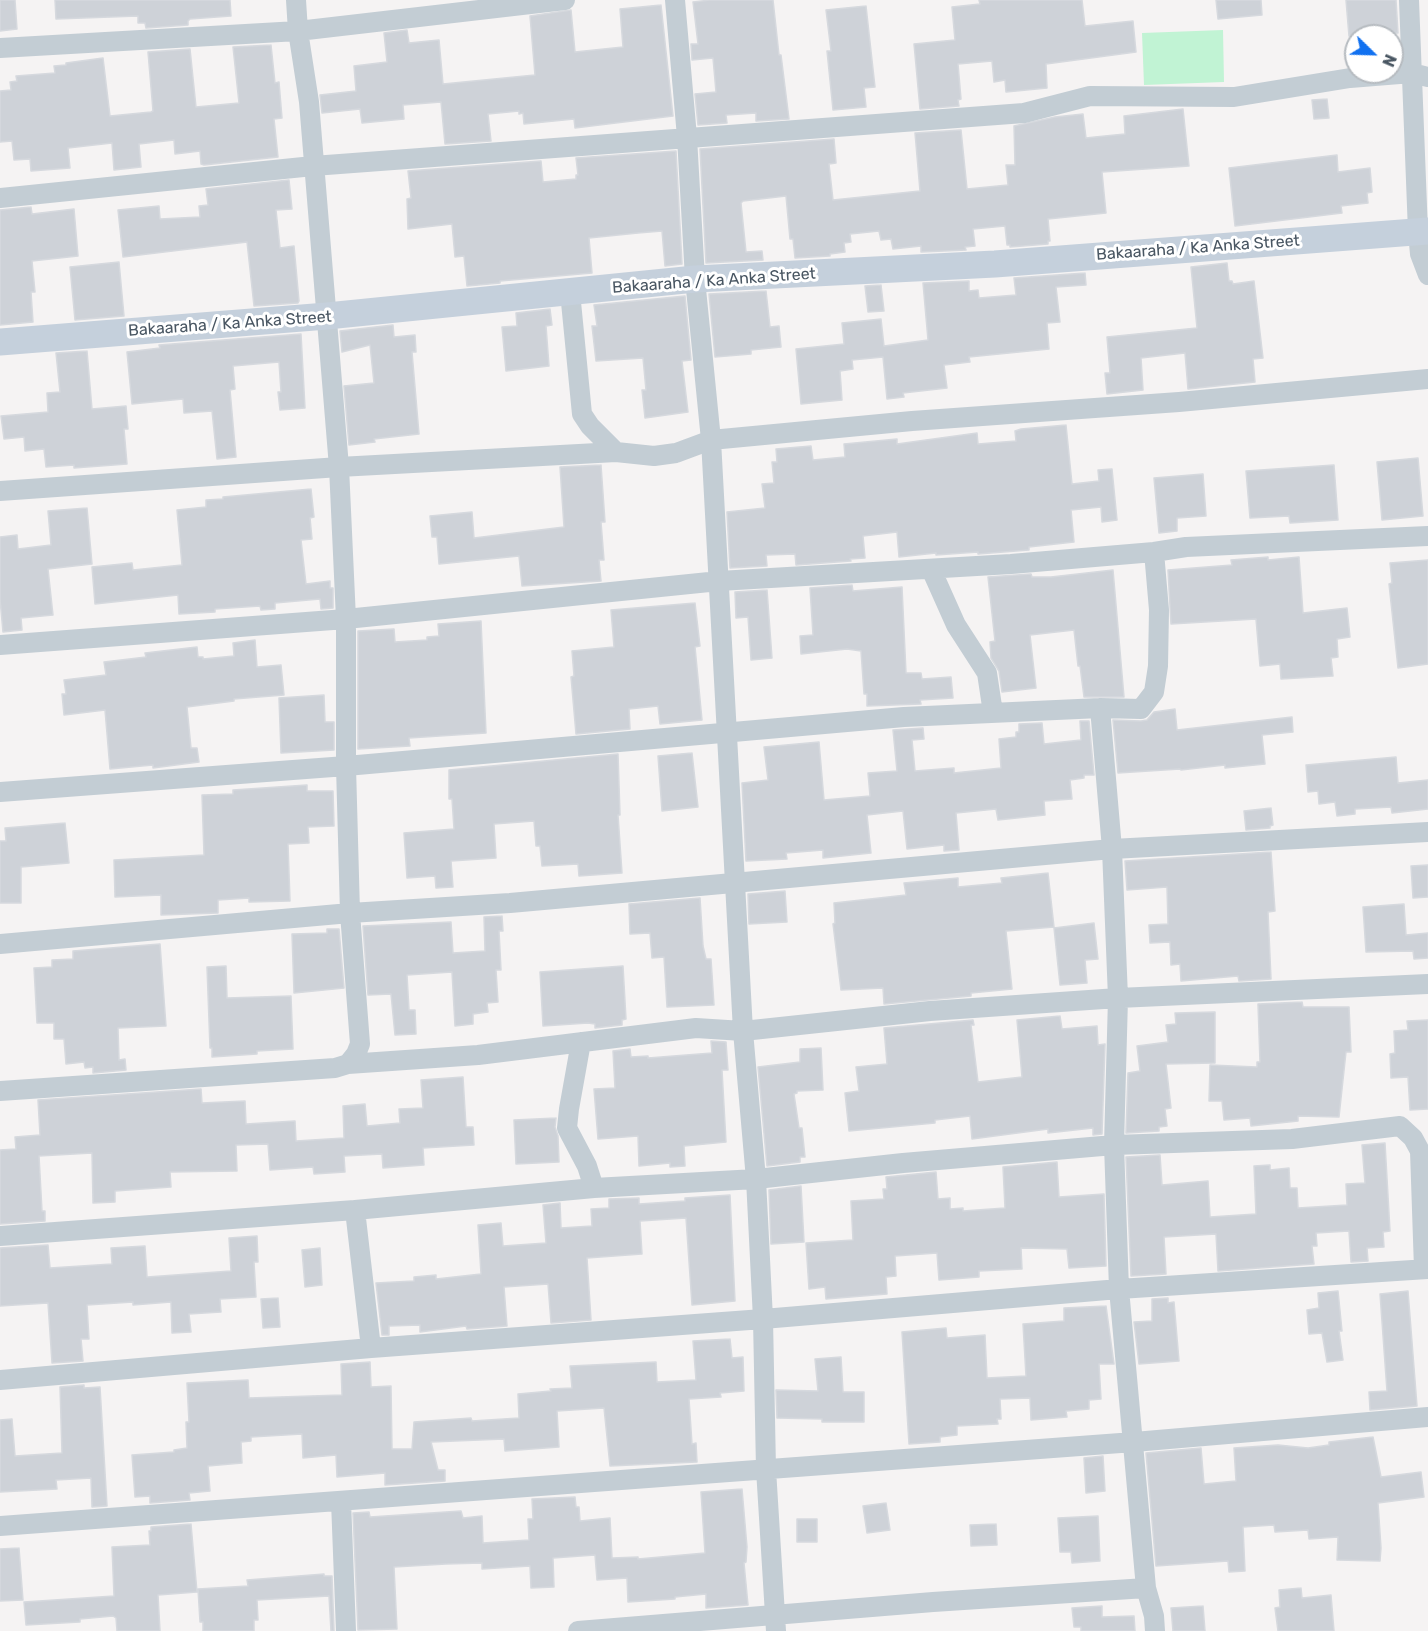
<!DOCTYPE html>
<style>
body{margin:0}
#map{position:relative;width:1428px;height:1631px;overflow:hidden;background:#f5f3f3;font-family:Rubik,sans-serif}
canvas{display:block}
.north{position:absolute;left:1344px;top:24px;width:60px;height:60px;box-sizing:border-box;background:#fff;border:2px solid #b6bbc0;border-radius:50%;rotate:113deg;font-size:16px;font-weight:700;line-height:24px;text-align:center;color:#495662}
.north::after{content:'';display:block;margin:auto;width:21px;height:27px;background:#1171f0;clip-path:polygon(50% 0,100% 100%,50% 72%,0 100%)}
</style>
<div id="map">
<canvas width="1428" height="1631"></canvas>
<div class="north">N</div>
</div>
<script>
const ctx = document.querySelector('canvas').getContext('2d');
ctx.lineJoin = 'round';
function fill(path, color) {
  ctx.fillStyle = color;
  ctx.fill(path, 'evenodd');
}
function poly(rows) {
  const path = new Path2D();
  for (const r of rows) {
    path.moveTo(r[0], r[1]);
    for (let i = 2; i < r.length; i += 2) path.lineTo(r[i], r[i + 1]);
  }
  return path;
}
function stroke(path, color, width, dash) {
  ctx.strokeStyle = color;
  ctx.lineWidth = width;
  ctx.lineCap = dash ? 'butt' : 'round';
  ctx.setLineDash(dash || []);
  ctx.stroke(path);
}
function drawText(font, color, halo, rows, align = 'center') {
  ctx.font = font + ' Rubik,sans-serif';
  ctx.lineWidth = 6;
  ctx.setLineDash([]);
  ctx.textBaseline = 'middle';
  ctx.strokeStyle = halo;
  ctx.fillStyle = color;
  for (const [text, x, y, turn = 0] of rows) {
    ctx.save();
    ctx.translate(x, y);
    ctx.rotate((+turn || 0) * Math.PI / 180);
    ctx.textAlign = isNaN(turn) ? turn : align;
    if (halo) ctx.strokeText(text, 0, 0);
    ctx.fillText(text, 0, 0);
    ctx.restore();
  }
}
const green = poly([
 [1223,30,1224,82,1144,85,1142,33]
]);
const building = poly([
 [0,0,15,0,17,29,0,31,0,0],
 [55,0,230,0,231,16,190,19,188,21,188,25,146,28,145,23,138,23,138,16,56,19,55,0],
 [710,0,773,0,779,55,781,55,789,119,756,121,756,113,726,115,727,123,698,125,695,94,716,92,713,58,692,60,691,44,698,44,693,2,710,0],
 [979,0,1082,0,1085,26,1133,21,1136,52,1046,64,1047,88,1006,92,1005,80,994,82,992,61,958,64,961,99,958,100,959,106,920,109,914,44,955,40,952,7,980,4,979,0],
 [1216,0,1261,0,1262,15,1218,19,1216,0],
 [1346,0,1396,0,1398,33,1349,36,1346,0],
 [661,5,673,116,575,128,574,119,524,124,523,113,519,114,519,111,488,114,491,141,445,144,441,102,403,105,404,119,362,123,360,109,322,113,320,95,356,91,354,66,387,62,384,33,407,30,409,43,439,40,443,84,535,75,530,16,571,10,575,52,623,47,620,9,661,5],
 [866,6,875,87,864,88,866,107,833,110,827,51,831,51,826,10,866,6],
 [271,45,275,83,279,82,282,118,274,119,278,157,204,165,201,164,200,151,175,154,174,140,139,144,141,167,114,170,112,143,68,148,70,168,31,171,30,159,14,160,12,141,0,142,0,91,11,90,10,82,17,81,16,76,55,73,54,66,66,65,66,63,103,58,110,116,151,112,153,111,148,52,190,49,196,107,239,103,233,47,271,45],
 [1327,99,1329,118,1314,119,1312,100,1327,99],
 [1183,109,1189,166,1102,172,1106,213,1048,219,1050,241,1048,241,1048,244,1010,247,1010,245,1007,245,1005,226,973,229,975,246,965,247,966,250,921,252,921,246,893,249,891,239,881,240,879,231,850,234,851,242,844,243,845,252,830,254,830,256,795,258,793,239,790,239,786,196,743,201,741,203,746,252,762,251,763,260,706,263,700,149,834,139,836,163,829,164,833,200,920,191,915,133,961,130,967,189,1008,185,1006,165,1015,165,1014,126,1055,117,1083,114,1086,138,1095,137,1125,134,1124,116,1183,109],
 [676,151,682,264,665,266,662,231,638,233,589,238,592,273,500,281,500,283,467,286,464,256,455,257,452,224,408,229,407,199,411,198,408,171,541,161,543,182,576,179,576,175,578,175,576,158,676,151],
 [1337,155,1338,172,1370,168,1372,192,1367,193,1368,203,1341,206,1342,213,1235,226,1229,168,1337,155],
 [289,180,292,209,276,210,280,248,294,246,299,301,298,303,254,306,247,242,123,257,118,210,159,206,160,219,200,217,199,206,208,205,206,189,289,180],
 [31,207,32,214,74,209,78,256,32,261,35,292,31,292,33,322,0,325,0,210,31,207],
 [119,262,124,316,75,320,70,267,119,262],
 [1227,263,1229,281,1232,281,1233,284,1254,281,1263,358,1253,359,1255,382,1188,389,1185,353,1141,358,1143,390,1107,394,1105,373,1110,373,1107,337,1197,328,1191,267,1227,263],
 [1085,273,1086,285,1056,287,1060,322,1047,323,1049,349,969,357,970,362,944,365,947,388,903,393,904,397,887,399,883,357,852,360,853,369,840,371,842,400,801,404,796,349,844,344,842,323,881,319,884,346,928,340,923,283,969,281,969,291,978,290,979,298,1016,295,1014,278,1085,273],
 [881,285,884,311,868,312,865,286,881,285],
 [766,291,770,327,779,326,781,347,751,350,751,354,715,357,709,294,766,291],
 [685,296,691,360,682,361,688,412,645,418,642,390,646,390,643,358,596,361,592,326,597,326,594,305,685,296],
 [550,309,552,325,546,326,549,366,506,371,502,327,517,326,516,313,550,309],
 [393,325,394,337,415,335,416,352,412,352,419,434,374,439,375,442,349,445,344,386,374,383,370,345,342,352,340,331,393,325],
 [301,334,305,408,280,410,278,392,281,392,279,362,233,366,235,389,230,390,236,457,217,459,212,411,184,413,183,399,132,404,127,352,160,348,159,345,301,334],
 [87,351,92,409,126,406,128,429,124,429,127,464,74,468,74,465,46,467,44,449,25,451,24,437,4,439,1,416,48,412,47,393,60,392,56,353,87,351],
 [1066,425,1072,484,1099,481,1098,470,1112,469,1117,520,1102,522,1101,507,1071,510,1074,542,1029,547,1029,550,978,554,978,552,936,555,936,553,899,557,897,532,863,536,865,558,850,559,851,561,796,565,795,554,766,555,767,566,730,568,727,512,765,508,762,484,774,483,772,462,777,462,776,449,811,446,813,460,845,457,844,444,897,439,897,444,977,433,978,444,1016,441,1015,431,1021,429,1066,425],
 [1418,458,1423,516,1382,520,1377,462,1418,458],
 [601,465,605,522,601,522,604,560,599,560,601,581,522,586,519,556,439,564,437,537,432,537,430,516,472,512,474,538,564,527,560,467,601,465],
 [1334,465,1338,520,1290,523,1289,516,1250,518,1246,471,1334,465],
 [1203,474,1206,516,1177,518,1177,531,1159,533,1154,478,1203,474],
 [311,489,314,517,310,518,312,539,301,540,306,584,330,581,330,588,333,588,333,608,321,609,320,599,275,603,275,609,261,610,260,606,215,609,215,612,179,614,178,595,95,604,92,567,132,563,133,570,182,565,177,510,206,507,206,500,223,499,223,497,311,489],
 [87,508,92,564,48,569,53,615,21,618,22,630,3,632,0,599,0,537,17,535,18,549,51,545,48,511,87,508],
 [1268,557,1268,560,1299,557,1303,613,1347,608,1350,637,1337,639,1338,657,1331,658,1333,676,1281,679,1280,664,1260,666,1256,619,1171,624,1168,570,1232,565,1231,560,1268,557],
 [1428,560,1428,664,1398,668,1389,584,1392,583,1390,563,1428,560],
 [1113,570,1124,697,1084,697,1080,666,1078,666,1074,630,1030,635,1036,688,1002,692,999,671,991,658,990,642,995,641,988,577,1031,574,1032,577,1051,577,1113,570],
 [852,585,853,591,902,587,906,673,921,673,922,679,951,677,953,698,920,700,921,704,867,706,867,694,864,694,861,651,847,649,801,654,800,636,813,635,810,588,852,585],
 [767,590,772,658,751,660,748,617,736,618,735,592,767,590],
 [695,603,700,646,695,647,702,720,660,724,658,706,629,709,630,729,576,734,571,677,574,676,572,651,614,647,611,610,695,603],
 [481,621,486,733,409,738,410,746,358,749,358,631,394,629,395,642,427,640,427,637,439,636,438,624,481,621],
 [255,640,257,667,281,665,284,695,234,699,234,701,187,707,191,748,197,748,199,762,153,768,153,765,110,769,105,710,64,715,62,694,66,694,64,680,106,675,104,662,146,657,145,653,197,647,198,657,203,657,203,659,234,656,233,643,255,640],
 [324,695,325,722,334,722,334,750,281,753,279,698,324,695],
 [1175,709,1177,730,1292,717,1293,732,1262,735,1265,764,1225,768,1225,765,1181,770,1180,769,1118,773,1113,720,1141,721,1147,720,1154,712,1175,709],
 [1080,721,1089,721,1094,775,1084,775,1084,778,1070,780,1072,799,1044,801,1045,815,998,820,996,809,956,813,959,850,944,851,944,845,907,849,903,811,867,815,871,853,823,858,823,850,786,853,787,859,746,861,742,783,768,780,764,747,819,742,824,800,870,796,868,773,897,771,893,730,923,728,924,739,912,740,915,771,954,768,954,773,1001,768,999,739,1016,737,1016,732,1019,732,1019,724,1042,723,1044,744,1081,740,1080,721],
 [692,753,698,807,662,811,658,756,692,753],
 [618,754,620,815,618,815,622,873,579,876,578,864,542,866,540,846,536,846,534,821,494,824,496,858,451,861,453,887,436,888,435,876,407,878,404,833,454,829,452,799,449,799,449,770,618,754],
 [1396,757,1398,783,1428,780,1428,809,1392,813,1391,807,1355,809,1355,814,1337,816,1335,802,1319,804,1318,791,1308,792,1306,765,1396,757],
 [307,785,307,791,333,791,334,826,308,827,309,843,288,844,290,901,249,902,249,898,218,900,218,913,161,915,161,895,115,897,114,860,204,855,202,795,233,794,233,790,307,785],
 [1271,808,1273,825,1270,826,1270,828,1246,830,1244,811,1271,808],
 [65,823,69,863,21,867,21,903,0,903,0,841,6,841,5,828,65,823],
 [1271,852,1275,911,1268,912,1271,979,1239,981,1238,976,1181,981,1180,964,1171,965,1170,942,1150,943,1149,925,1168,924,1167,887,1127,890,1125,861,1271,852],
 [1428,865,1428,897,1413,898,1411,866,1428,865],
 [1048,873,1054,927,1006,931,1012,989,971,993,971,996,884,1004,883,988,841,990,833,924,835,923,834,903,906,895,904,883,958,878,958,887,1002,883,1001,878,1048,873],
 [785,891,787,922,749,924,748,894,785,891],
 [700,898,703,946,706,959,711,959,714,1005,667,1007,664,957,652,958,650,933,630,934,629,904,700,898],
 [1404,904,1406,935,1428,933,1428,958,1414,959,1413,951,1366,952,1363,907,1404,904],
 [502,916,503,931,499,931,501,970,496,970,498,1002,487,1003,488,1012,473,1014,473,1024,455,1026,452,972,407,975,409,1010,415,1010,416,1034,395,1035,391,994,368,995,363,926,451,922,453,953,485,951,484,917,502,916],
 [1094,923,1098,959,1085,960,1087,983,1060,985,1054,928,1094,923],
 [327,929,339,929,344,988,294,993,292,934,327,933,327,929],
 [160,944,166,1026,118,1028,119,1060,125,1059,126,1070,93,1073,93,1067,85,1068,84,1062,66,1064,64,1039,54,1039,54,1023,37,1023,34,968,52,967,52,960,73,959,73,951,160,944],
 [226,966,227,998,291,996,293,1049,257,1051,257,1054,212,1057,212,1048,210,1048,207,967,226,966],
 [623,966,626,1019,622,1020,622,1025,595,1028,595,1024,588,1023,543,1026,540,972,623,966],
 [1302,1002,1303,1007,1349,1007,1351,1052,1346,1052,1339,1117,1298,1116,1298,1121,1251,1126,1250,1118,1224,1120,1222,1101,1209,1101,1210,1065,1257,1067,1257,1062,1260,1062,1258,1004,1302,1002],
 [1215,1012,1215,1063,1166,1064,1171,1108,1165,1109,1167,1126,1159,1127,1159,1131,1126,1133,1128,1073,1140,1071,1137,1046,1168,1042,1166,1025,1176,1024,1175,1013,1215,1012],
 [1060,1016,1062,1029,1097,1026,1098,1045,1105,1044,1102,1134,1093,1135,1093,1128,1048,1133,1048,1129,972,1139,970,1116,935,1120,935,1123,849,1131,845,1093,859,1091,856,1067,887,1064,884,1028,973,1020,974,1025,971,1025,978,1082,1022,1077,1017,1020,1060,1016],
 [1428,1020,1428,1109,1410,1110,1408,1077,1391,1078,1390,1054,1395,1053,1394,1031,1408,1030,1407,1021,1428,1020],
 [711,1041,726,1042,728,1070,722,1070,726,1142,684,1146,685,1166,670,1167,670,1163,639,1166,638,1136,598,1139,594,1089,615,1088,613,1051,630,1049,631,1057,648,1056,648,1058,712,1053,711,1041],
 [821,1048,823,1090,797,1091,797,1093,794,1094,799,1128,802,1128,805,1157,800,1157,800,1162,767,1166,758,1067,800,1062,800,1049,821,1048],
 [463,1077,466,1127,473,1127,474,1145,423,1148,424,1165,383,1168,382,1154,344,1156,345,1172,314,1174,313,1167,270,1170,268,1144,236,1145,237,1171,170,1172,171,1187,115,1191,115,1202,93,1203,92,1153,39,1156,42,1211,45,1211,45,1221,0,1224,0,1150,16,1149,15,1137,40,1135,38,1100,201,1089,202,1103,245,1101,246,1124,295,1121,296,1141,344,1138,343,1106,365,1104,367,1126,400,1123,399,1109,423,1108,421,1080,463,1077],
 [556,1118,555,1127,558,1136,559,1162,516,1164,514,1120,556,1118],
 [1385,1143,1390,1231,1383,1232,1384,1247,1367,1248,1368,1261,1351,1262,1349,1231,1316,1233,1317,1246,1312,1246,1314,1264,1218,1271,1216,1234,1164,1237,1166,1274,1131,1276,1126,1157,1160,1155,1162,1185,1208,1181,1210,1217,1256,1214,1254,1166,1270,1165,1270,1170,1289,1168,1290,1188,1297,1188,1298,1208,1347,1205,1346,1184,1365,1183,1362,1145,1385,1143],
 [1057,1162,1059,1197,1104,1194,1106,1266,1069,1268,1067,1249,1021,1248,1022,1269,979,1271,979,1277,939,1280,937,1253,895,1256,896,1276,886,1277,887,1294,826,1299,825,1287,809,1289,806,1243,853,1240,851,1201,884,1199,883,1189,887,1189,886,1177,936,1172,938,1199,950,1198,950,1209,963,1208,963,1211,1005,1208,1003,1167,1057,1162],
 [801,1186,804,1242,771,1244,769,1190,801,1186],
 [730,1195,735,1301,692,1305,686,1218,640,1221,642,1254,587,1258,591,1320,551,1323,548,1284,504,1287,507,1326,467,1329,466,1326,420,1332,420,1325,389,1326,389,1335,382,1335,376,1283,414,1281,414,1277,436,1275,436,1279,481,1274,478,1225,501,1223,503,1246,546,1243,543,1205,560,1203,561,1228,592,1226,591,1209,609,1208,609,1199,639,1198,639,1204,685,1201,685,1198,730,1195],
 [257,1236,258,1262,254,1262,256,1297,220,1299,221,1312,189,1314,191,1332,172,1333,171,1302,133,1305,133,1302,87,1305,89,1339,81,1339,83,1361,52,1363,48,1303,0,1306,0,1248,48,1245,50,1268,112,1264,111,1248,145,1246,147,1277,231,1271,229,1238,257,1236],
 [320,1248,322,1285,305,1287,302,1250,320,1248],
 [1338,1291,1342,1331,1339,1331,1343,1360,1327,1362,1322,1333,1309,1334,1307,1310,1319,1308,1318,1293,1338,1291],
 [1408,1291,1417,1406,1370,1410,1369,1392,1387,1391,1380,1294,1408,1291],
 [278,1298,280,1327,263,1328,261,1299,278,1298],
 [1168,1298,1168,1303,1174,1302,1179,1361,1139,1364,1134,1322,1152,1321,1152,1299,1168,1298],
 [1106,1306,1114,1364,1099,1364,1101,1399,1089,1400,1089,1409,1066,1411,1067,1417,1031,1420,1030,1398,1000,1399,1001,1419,997,1419,998,1424,957,1426,957,1435,940,1437,940,1442,909,1444,902,1332,946,1328,947,1338,985,1335,987,1378,1026,1376,1023,1324,1064,1321,1064,1308,1106,1306],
 [730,1339,732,1358,743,1357,744,1391,720,1393,721,1397,689,1399,692,1444,696,1443,697,1462,610,1466,604,1408,557,1411,559,1447,505,1451,504,1439,431,1442,438,1470,445,1470,445,1481,385,1485,385,1473,337,1477,336,1455,303,1458,302,1434,251,1437,251,1441,241,1442,242,1463,208,1466,210,1491,189,1493,190,1500,150,1503,150,1496,135,1497,132,1455,174,1452,174,1450,187,1448,186,1422,189,1422,187,1383,248,1380,249,1398,342,1395,341,1364,370,1362,371,1387,391,1386,392,1449,412,1449,414,1422,471,1418,472,1421,519,1418,518,1394,551,1391,550,1389,572,1388,570,1366,656,1362,657,1382,696,1380,693,1341,730,1339],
 [841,1357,843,1392,864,1392,864,1422,822,1422,822,1419,777,1418,776,1390,818,1391,815,1359,841,1357],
 [84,1385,84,1388,100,1387,107,1506,92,1507,91,1478,56,1480,57,1489,0,1492,0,1420,12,1419,15,1456,62,1453,60,1387,84,1385],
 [1373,1437,1381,1477,1421,1472,1424,1497,1378,1503,1381,1548,1380,1561,1337,1560,1338,1537,1309,1539,1308,1530,1275,1532,1274,1525,1243,1527,1245,1571,1229,1572,1228,1561,1156,1566,1146,1453,1201,1448,1204,1484,1236,1481,1234,1448,1278,1445,1308,1448,1329,1445,1329,1442,1373,1437],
 [1103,1456,1105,1491,1086,1493,1084,1458,1103,1456],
 [742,1489,747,1547,746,1562,744,1563,748,1605,706,1608,706,1594,675,1597,675,1599,628,1602,627,1578,597,1580,595,1555,553,1558,554,1587,531,1588,530,1566,482,1569,482,1563,446,1564,394,1567,397,1629,358,1630,353,1513,369,1512,370,1517,461,1511,463,1518,482,1516,483,1543,529,1540,528,1519,533,1519,532,1499,575,1497,576,1507,579,1507,580,1521,610,1518,612,1558,638,1557,638,1559,705,1553,701,1492,742,1489],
 [886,1503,890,1530,867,1533,863,1506,886,1503],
 [1098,1516,1100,1561,1072,1563,1071,1552,1060,1552,1058,1518,1098,1516],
 [797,1519,817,1519,817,1542,797,1542,797,1519],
 [191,1524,197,1592,158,1595,160,1631,117,1631,116,1618,113,1616,80,1619,80,1622,26,1625,24,1602,114,1596,112,1547,150,1545,149,1531,151,1531,151,1527,191,1524],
 [996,1524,997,1545,971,1546,970,1525,996,1524],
 [19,1548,23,1600,0,1601,0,1549,19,1548],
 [324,1574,324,1576,332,1576,334,1631,331,1631,329,1596,257,1600,258,1620,254,1620,254,1631,203,1631,203,1622,200,1622,198,1589,248,1586,247,1580,324,1574],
 [1301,1588,1302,1598,1331,1595,1334,1631,1278,1631,1275,1608,1280,1607,1279,1590,1301,1588],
 [1102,1606,1102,1617,1134,1616,1135,1631,1081,1631,1081,1627,1074,1627,1072,1608,1102,1606],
 [1203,1606,1205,1631,1173,1631,1171,1608,1203,1606]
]);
const street = poly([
 [675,0,687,137,695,279,711,440,743,1031,756,1179,763,1319,766,1469,776,1631],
 [1409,0,1418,232,1420,254,1428,275],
 [0,48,298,31,565,0],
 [0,198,313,166,1024,113,1090,96,1234,97,1350,78,1412,73,1428,77],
 [570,292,582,414,590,426,616,452],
 [0,491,339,467,616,452,654,456,676,453,711,440,912,421,1179,402,1428,379],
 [931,569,956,625,987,673,993,713],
 [0,645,346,619,719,581,1011,564,1154,552,1186,547,1428,536],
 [1100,708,1112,849,1118,998,1114,1145,1119,1289,1146,1588,1154,1616,1155,1631],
 [0,792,346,766,904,717,1100,708,1141,709,1154,692,1158,666,1159,610,1154,552],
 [0,944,350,913,510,903,1112,849,1428,832],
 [581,1042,569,1109,567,1128,587,1166,594,1188],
 [348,1064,478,1055,696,1028,743,1031,930,1011,1118,998,1428,984],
 [0,1091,335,1068,348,1064,356,1054,360,1044,350,913,346,766,346,619,339,467,309,102,298,31,296,0],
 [355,1210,371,1348],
 [0,1236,355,1210,594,1188,756,1179,903,1163,1114,1145,1292,1139,1400,1126,1413,1138,1420,1151,1424,1269],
 [0,1380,371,1348,763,1319,1119,1289,1428,1269],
 [341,1501,346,1631],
 [0,1526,1134,1442,1428,1417],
 [578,1631,933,1602,1146,1588]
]);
const secondary = poly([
 [0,342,327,316,695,279,995,264,1428,231]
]);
const streetNames = [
 ["Bakaaraha / Ka Anka Street",1198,248,-4],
 ["Bakaaraha / Ka Anka Street",714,281,-4],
 ["Bakaaraha / Ka Anka Street",230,324,-4]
];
fill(green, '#c1f3d4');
fill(building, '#ced2d8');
stroke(building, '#d6d9de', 1.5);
stroke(street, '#c3cdd4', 20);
stroke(secondary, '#c5d0dc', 27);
drawText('16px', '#495662', '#fff', streetNames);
</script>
